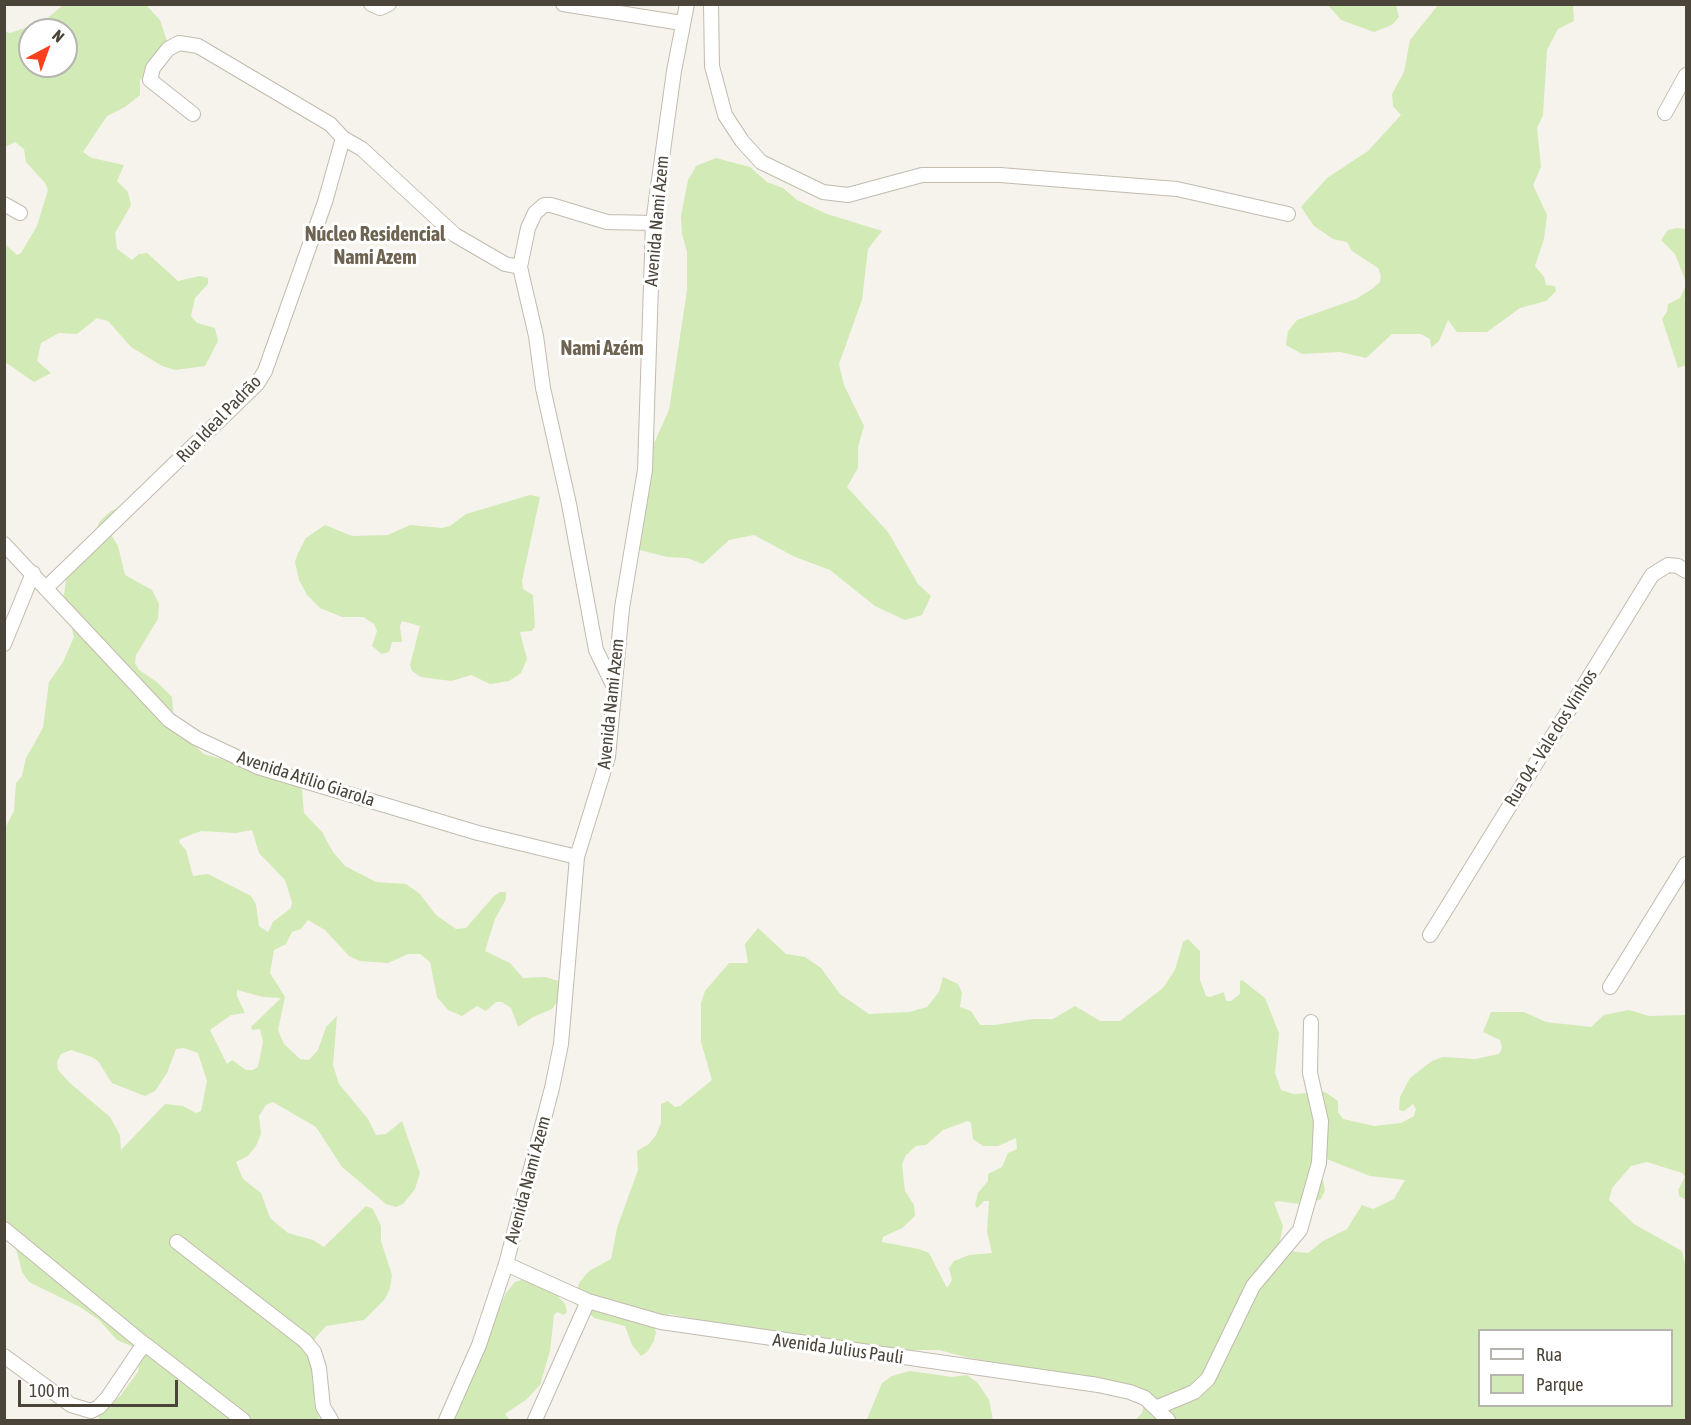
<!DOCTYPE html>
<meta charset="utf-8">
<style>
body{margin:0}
#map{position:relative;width:1691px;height:1425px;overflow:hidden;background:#f6f3ec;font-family:"Asap Condensed",sans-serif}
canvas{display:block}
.frame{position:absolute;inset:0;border:6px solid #4b4439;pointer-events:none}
.legend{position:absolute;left:1478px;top:1329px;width:195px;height:78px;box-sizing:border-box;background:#fff;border:2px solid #b7b4b0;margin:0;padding:8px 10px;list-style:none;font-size:18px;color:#4b4439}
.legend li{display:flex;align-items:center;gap:12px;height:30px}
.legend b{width:30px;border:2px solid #b7b4b0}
.north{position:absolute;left:18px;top:18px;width:60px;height:60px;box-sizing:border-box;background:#fff;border:2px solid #b7b4b0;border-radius:50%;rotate:41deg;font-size:16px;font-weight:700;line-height:24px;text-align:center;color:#4b4439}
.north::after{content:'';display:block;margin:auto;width:21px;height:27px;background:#fc3f1d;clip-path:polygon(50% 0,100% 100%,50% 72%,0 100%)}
.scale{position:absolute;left:18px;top:1380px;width:160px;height:27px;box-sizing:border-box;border:3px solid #4b4439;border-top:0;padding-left:8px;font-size:18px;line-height:21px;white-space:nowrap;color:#4b4439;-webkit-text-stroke:4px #fff;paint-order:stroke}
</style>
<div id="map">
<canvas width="1691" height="1425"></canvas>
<div class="frame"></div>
<ul class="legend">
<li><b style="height:8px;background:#fff"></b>Rua</li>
<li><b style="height:16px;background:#d2eab5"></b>Parque</li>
</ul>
<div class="north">N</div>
<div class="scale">100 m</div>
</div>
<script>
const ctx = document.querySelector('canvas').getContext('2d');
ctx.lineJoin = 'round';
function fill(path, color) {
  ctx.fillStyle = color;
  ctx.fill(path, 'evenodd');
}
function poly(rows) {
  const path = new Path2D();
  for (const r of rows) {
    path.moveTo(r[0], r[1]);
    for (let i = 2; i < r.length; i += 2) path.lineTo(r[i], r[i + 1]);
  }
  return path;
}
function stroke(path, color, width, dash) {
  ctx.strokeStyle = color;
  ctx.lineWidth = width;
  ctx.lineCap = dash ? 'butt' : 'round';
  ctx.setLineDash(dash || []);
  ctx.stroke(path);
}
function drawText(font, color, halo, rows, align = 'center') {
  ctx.font = font + ' "Asap Condensed",sans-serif';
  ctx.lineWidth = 6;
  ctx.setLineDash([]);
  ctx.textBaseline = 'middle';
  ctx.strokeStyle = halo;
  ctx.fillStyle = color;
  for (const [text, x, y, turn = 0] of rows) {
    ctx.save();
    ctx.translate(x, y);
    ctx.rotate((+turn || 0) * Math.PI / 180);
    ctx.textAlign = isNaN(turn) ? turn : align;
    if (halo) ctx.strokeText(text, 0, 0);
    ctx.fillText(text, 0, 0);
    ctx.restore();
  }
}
const green = poly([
 [63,5,146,5,160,20,167,41,165,49,154,68,140,80,140,95,125,107,107,116,83,152,92,158,124,165,117,181,128,192,131,205,115,233,117,249,132,260,139,254,147,253,178,281,200,276,208,278,208,284,195,298,191,316,197,323,215,328,218,341,205,366,175,370,162,366,131,347,108,321,97,318,77,334,59,333,41,343,37,361,51,373,34,382,5,362,5,244,17,255,21,253,37,226,48,190,45,183,26,162,24,149,15,142,5,147,4,31,10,33,43,22],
 [30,30,66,30,66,66,30,66],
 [1328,5,1396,5,1399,17,1392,25,1374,32,1341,20],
 [1438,5,1573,5,1574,21,1558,29,1547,50,1543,115,1537,128,1541,167,1533,185,1547,215,1544,239,1535,266,1544,277,1546,285,1555,286,1556,291,1546,301,1520,308,1487,332,1457,332,1448,320,1439,341,1431,348,1430,339,1421,334,1392,334,1366,358,1340,352,1302,354,1286,345,1288,331,1297,320,1356,299,1372,289,1380,282,1381,276,1378,268,1352,251,1347,242,1333,239,1314,226,1301,207,1327,178,1368,151,1401,115,1393,106,1392,94,1404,72,1410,40],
 [716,158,750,167,767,182,783,188,797,200,827,214,882,231,868,249,862,300,839,364,844,385,864,426,858,447,858,468,847,487,888,532,918,584,931,596,922,615,905,620,875,606,830,570,795,557,754,535,729,540,703,564,687,558,667,557,636,549,639,458,655,441,669,410,687,290,687,252,682,234,681,216,688,180,696,166],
 [1677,228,1686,229,1686,282,1675,254,1661,240,1668,230],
 [1686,285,1686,365,1678,368,1662,319,1667,312,1668,304,1680,298],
 [530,495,540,497,522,581,523,589,533,595,535,626,532,631,520,632,527,659,521,673,509,681,490,684,471,675,451,681,421,677,412,671,410,665,420,626,402,621,400,626,402,642,392,642,389,652,382,654,372,646,377,631,374,624,363,617,342,617,320,608,307,595,299,580,295,562,298,553,306,538,325,525,352,536,388,535,410,525,442,528,450,526,466,514],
 [122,507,110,533,118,546,125,575,152,590,159,604,158,619,136,655,135,663,139,670,157,682,172,697,174,721,184,736,204,754,294,780,302,790,304,813,322,832,333,852,345,866,376,882,406,884,420,894,436,915,456,929,466,928,494,896,500,892,506,892,506,899,495,919,485,951,510,963,523,978,545,977,559,981,563,987,560,998,552,1009,533,1017,518,1027,511,1008,502,1002,496,1002,486,1011,477,1006,462,1016,448,1010,437,997,430,962,420,954,408,954,388,963,360,961,349,956,325,930,308,920,301,929,292,932,286,944,274,950,270,973,285,997,278,1030,284,1044,300,1059,309,1060,318,1050,326,1027,337,1016,333,1065,339,1084,368,1119,376,1135,386,1134,402,1121,420,1173,415,1189,403,1204,396,1207,386,1204,342,1167,316,1127,273,1102,266,1105,259,1116,261,1134,256,1146,248,1156,236,1162,243,1179,261,1193,270,1218,288,1233,313,1240,324,1247,366,1206,373,1209,381,1226,381,1241,392,1275,390,1288,385,1299,364,1320,326,1326,305,1350,314,1375,314,1403,320,1420,100,1420,97,1415,120,1396,138,1372,141,1350,117,1340,99,1320,80,1307,29,1282,22,1272,16,1248,5,1238,4,830,14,811,16,783,22,776,26,758,43,728,49,682,63,662,74,637,64,595,67,574,88,545,100,521,111,511],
 [252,830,259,853,285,880,292,902,291,908,273,922,268,932,259,926,256,904,251,896,208,874,193,876,186,850,179,842,180,839,201,831,236,833],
 [237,990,263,997,281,998,251,1027,252,1030,260,1029,263,1042,258,1067,253,1070,246,1070,232,1060,227,1064,210,1030,231,1015,245,1013,237,996],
 [184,1048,198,1053,207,1081,201,1111,196,1113,183,1106,165,1104,121,1150,120,1135,110,1117,70,1083,58,1070,57,1062,61,1054,71,1050,92,1057,98,1061,112,1083,145,1096,155,1091,167,1073,176,1049],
 [758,928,786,954,805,957,821,968,840,994,869,1014,909,1012,927,1007,939,992,943,977,958,984,962,993,960,1007,971,1011,980,1025,995,1025,1033,1019,1053,1019,1075,1006,1100,1021,1120,1021,1163,988,1175,970,1183,942,1188,939,1200,951,1200,980,1206,996,1210,997,1224,992,1226,1001,1231,1001,1240,994,1240,981,1242,980,1265,998,1279,1033,1275,1073,1281,1090,1294,1094,1325,1092,1338,1101,1338,1112,1343,1119,1374,1126,1401,1123,1414,1116,1416,1109,1413,1104,1404,1111,1399,1110,1400,1097,1410,1078,1432,1061,1443,1057,1475,1059,1499,1054,1502,1048,1500,1040,1483,1032,1491,1012,1524,1012,1546,1022,1591,1027,1604,1015,1629,1010,1649,1016,1686,1015,1686,1200,1679,1196,1678,1190,1685,1177,1682,1173,1647,1162,1631,1166,1612,1188,1609,1200,1634,1224,1682,1251,1686,1268,1686,1420,1135,1420,1142,1413,1144,1405,1142,1398,1129,1385,969,1358,939,1350,892,1350,852,1342,743,1329,669,1314,653,1324,656,1332,654,1341,647,1352,641,1356,632,1345,625,1326,594,1318,579,1302,576,1294,579,1283,589,1271,611,1259,617,1228,638,1170,637,1151,649,1144,656,1135,661,1123,661,1104,668,1101,675,1107,680,1106,712,1080,701,1042,701,1003,705,991,729,963,748,963,745,944],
 [968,1121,971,1123,973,1139,983,1146,998,1146,1016,1138,1017,1149,1008,1153,1002,1167,988,1174,988,1181,978,1193,975,1205,977,1208,984,1201,989,1201,987,1232,992,1253,969,1255,954,1261,949,1268,952,1280,947,1288,929,1253,919,1249,882,1242,883,1237,902,1228,915,1216,914,1205,905,1191,902,1164,906,1155,916,1146,926,1145,943,1130],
 [1324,1158,1370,1176,1405,1180,1394,1199,1373,1209,1362,1205,1347,1229,1323,1241,1308,1253,1278,1250,1283,1226,1274,1203,1278,1201,1306,1205,1321,1199,1325,1191,1320,1166],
 [1480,1330,1672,1330,1672,1406,1480,1406],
 [525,1279,554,1292,565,1304,567,1312,564,1315,557,1312,554,1315,550,1351,540,1385,527,1399,505,1414,510,1420,450,1420,506,1293,515,1282],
 [910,1371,952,1377,967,1375,978,1383,989,1400,993,1420,869,1420,867,1419,882,1383,892,1376]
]);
const minor = poly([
 [371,4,380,8,389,4],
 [563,4,682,23],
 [711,4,712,66,725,115,742,141,761,162,823,192,848,195,922,175,1000,175,1177,189,1288,214],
 [1665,113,1686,75],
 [193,114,150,80,153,68,168,49,179,43,198,46,330,124,343,138,362,149,455,235,505,264,520,267,528,228,535,213,544,205,551,205,607,222,653,223],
 [4,204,20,213],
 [520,267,536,336,543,388,569,504,596,650,614,687],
 [4,544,169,720,196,738,258,767,478,833,577,857],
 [47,587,257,384,265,371,325,202,343,138],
 [4,644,33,573],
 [1430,935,1652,575,1668,565,1678,566,1686,571],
 [1610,987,1686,864],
 [4,1229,144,1344],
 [177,1242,305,1341,314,1352,319,1368,323,1407,331,1420],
 [506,1264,588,1301,661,1322,1098,1385,1130,1392,1145,1398,1168,1420],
 [4,1356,71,1405,91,1411,99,1407,108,1397,139,1351,146,1345,243,1420],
 [1158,1407,1194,1392,1208,1379,1253,1286,1300,1230,1319,1163,1321,1121,1310,1073,1311,1022],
 [446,1420,479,1345,506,1264,552,1088,561,1044,577,857,608,757,622,608,645,470,653,223,674,71,687,4],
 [535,1420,588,1301]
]);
const streetNames = [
 ["Avenida Nami Azem",657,221,-85],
 ["Rua Ideal Padrão",219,419,-46],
 ["Avenida Nami Azem",611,704,-84],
 ["Rua 04 - Vale dos Vinhos",1551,738,-58],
 ["Avenida Atílio Giarola",306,779,18],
 ["Avenida Nami Azem",528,1180,-75],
 ["Avenida Julius Pauli",838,1349,8]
];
const neighbourhoodNames = [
 ["Núcleo Residencial",375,235],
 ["Nami Azem",375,258],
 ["Nami Azém",602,349]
];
fill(green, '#d2eab5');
stroke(minor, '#c2bbae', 16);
stroke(minor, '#fff', 14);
drawText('18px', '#4b4439', '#fff', streetNames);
drawText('bold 20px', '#6e6250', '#fff', neighbourhoodNames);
</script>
